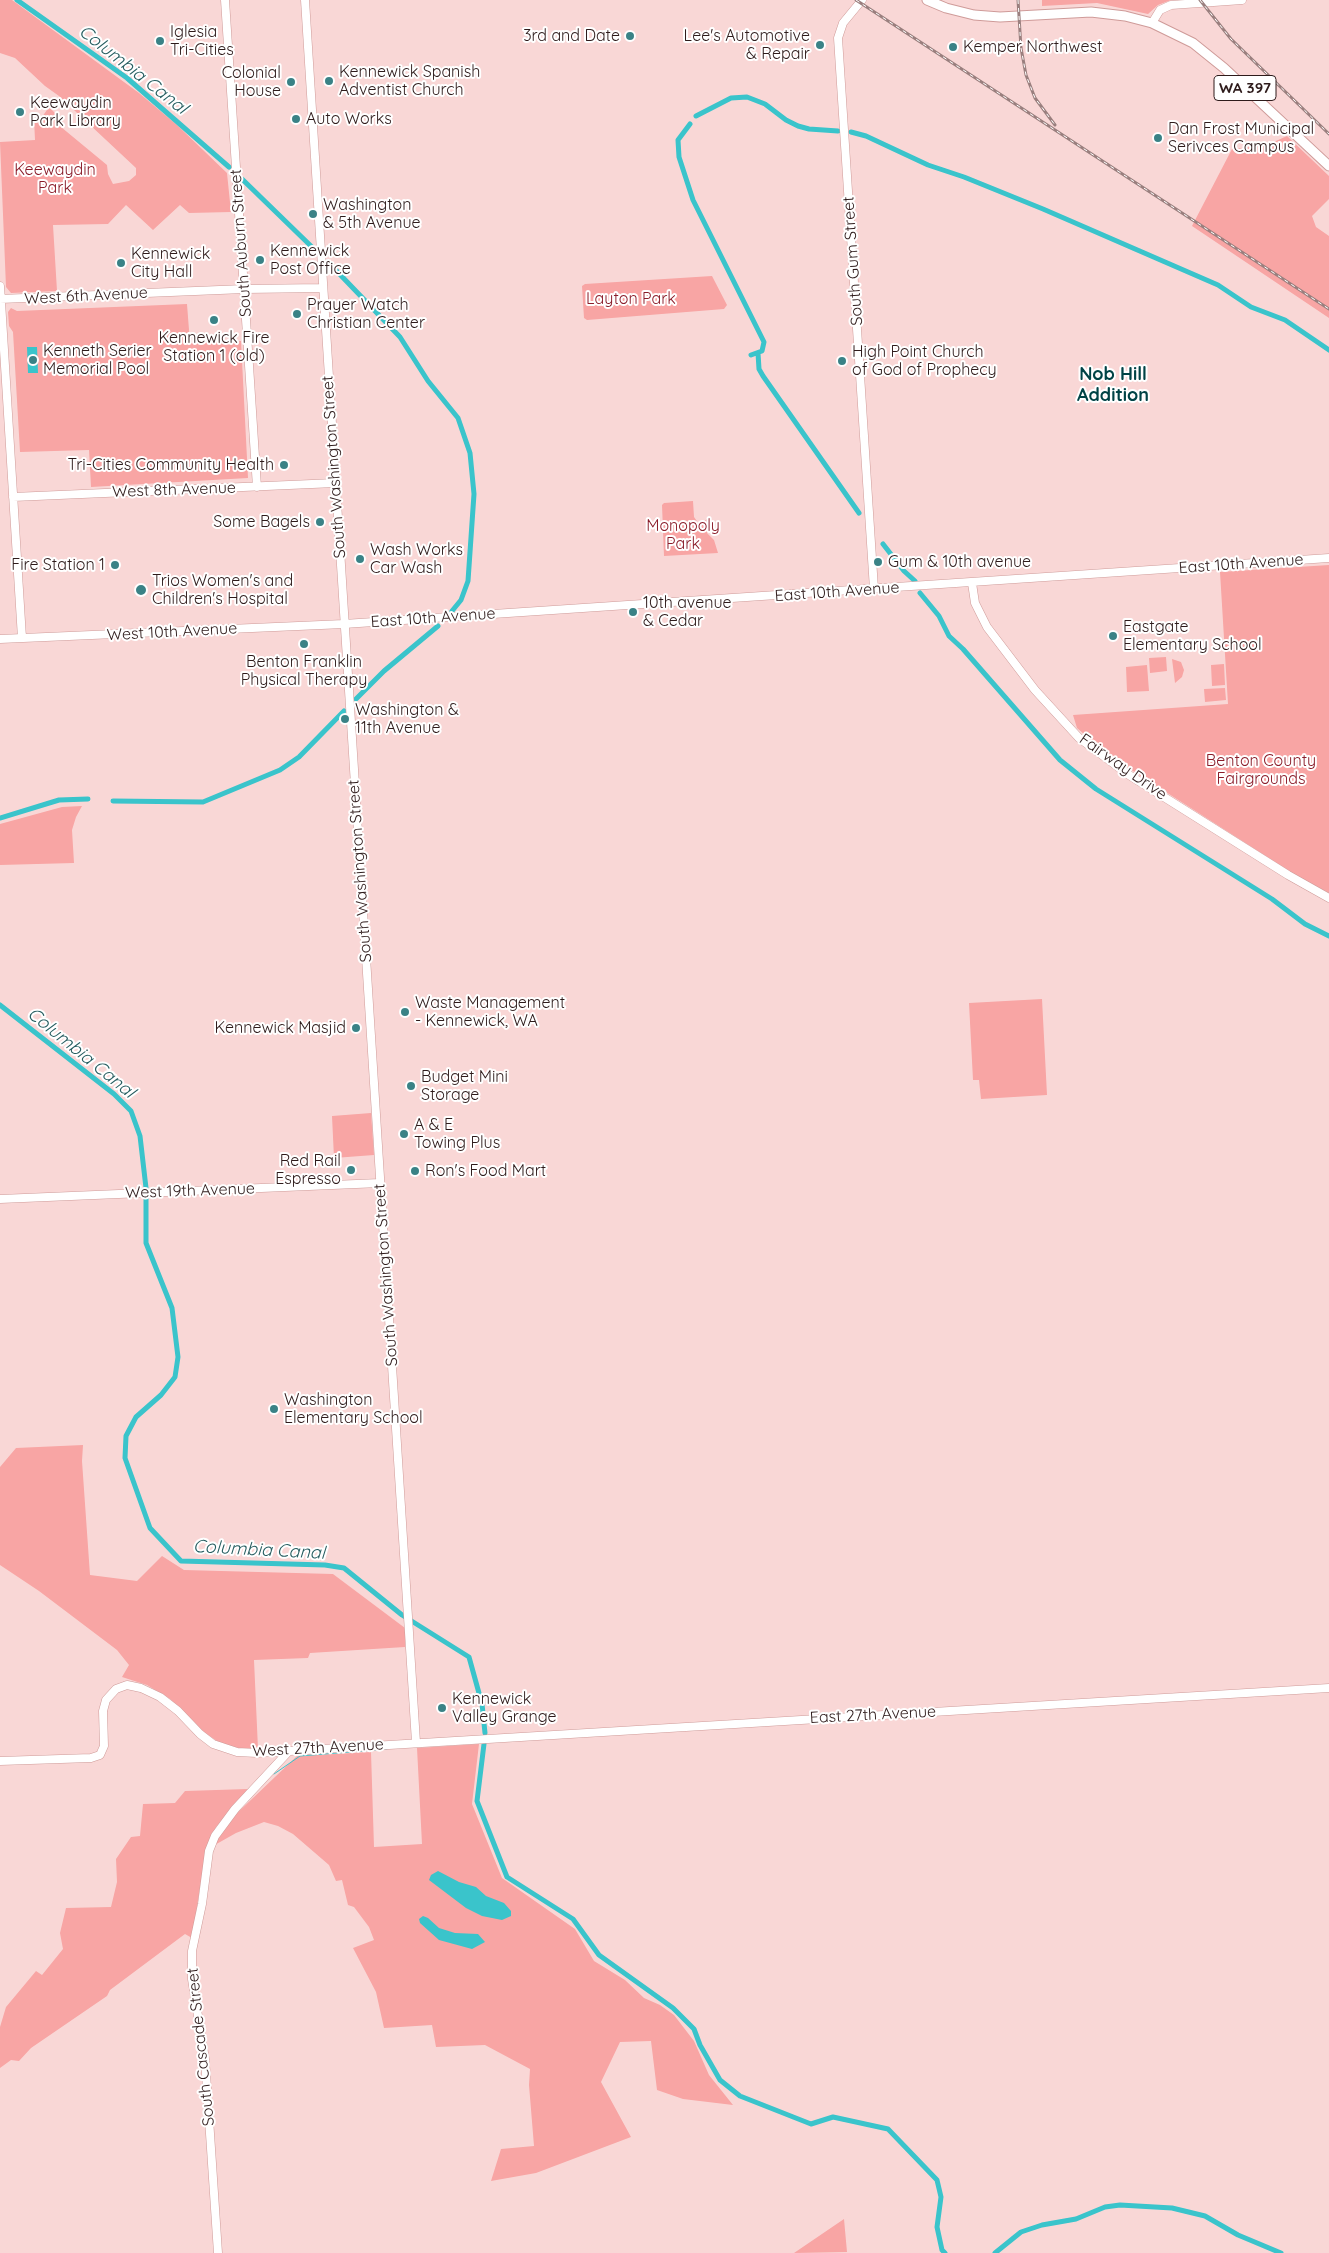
<!DOCTYPE html>
<style>
body{margin:0}
canvas{display:block;background:#f9d7d6}
</style>
<canvas width="1329" height="2253"></canvas>
<script>
const ctx = document.querySelector('canvas').getContext('2d');
ctx.lineJoin = 'round';
function fill(path, color) {
  ctx.fillStyle = color;
  ctx.fill(path, 'evenodd');
}
function poly(rows) {
  const path = new Path2D();
  for (const r of rows) {
    path.moveTo(r[0], r[1]);
    for (let i = 2; i < r.length; i += 2) path.lineTo(r[i], r[i + 1]);
  }
  return path;
}
function stroke(path, color, width, dash) {
  ctx.strokeStyle = color;
  ctx.lineWidth = width;
  ctx.lineCap = dash ? 'butt' : 'round';
  ctx.setLineDash(dash || []);
  ctx.stroke(path);
}
function drawText(font, color, halo, rows, align = 'center') {
  ctx.font = font + ' Quicksand,sans-serif';
  ctx.lineWidth = 4;
  ctx.setLineDash([]);
  ctx.textBaseline = 'middle';
  ctx.strokeStyle = halo;
  ctx.fillStyle = color;
  for (const [text, x, y, turn = 0] of rows) {
    ctx.save();
    ctx.translate(x, y);
    ctx.rotate((+turn || 0) * Math.PI / 180);
    ctx.textAlign = isNaN(turn) ? turn : align;
    if (halo) ctx.strokeText(text, 0, 0);
    ctx.fillText(text, 0, 0);
    ctx.restore();
  }
}
const green = poly([
 [0,0,12,0,139,93,177,125,227,173,231,212,189,213,180,205,153,230,126,205,108,224,53,225,57,291,11,293,6,287,0,142,35,140,34,119,42,117,49,107,63,121,61,127,107,165,108,174,113,184,129,181,136,175,136,168,59,96,45,86,15,58,0,53],
 [1042,0,1171,0,1158,5,1148,14,1097,3,1042,6],
 [1287,136,1329,176,1329,199,1312,216,1316,227,1329,236,1329,318,1192,226,1232,149,1267,145],
 [712,276,727,305,724,309,587,320,584,318,582,286,585,284],
 [187,304,190,343,241,341,248,478,91,487,89,450,20,452,13,332,9,326,8,312,11,308,17,311],
 [693,501,694,517,699,524,709,518,715,525,707,533,714,540,718,553,664,556,662,505,664,503],
 [1329,565,1329,893,1297,876,1108,755,1077,728,1073,715,1228,704,1220,572],
 [1166,657,1167,671,1150,673,1149,658],
 [1172,659,1181,662,1184,670,1182,677,1175,683],
 [1224,664,1225,685,1212,686,1211,665],
 [1147,665,1149,691,1127,692,1126,667],
 [1225,688,1226,700,1205,702,1204,689],
 [82,806,76,817,72,830,74,863,0,865,0,824,62,807],
 [1042,999,1047,1095,981,1099,979,1080,973,1080,969,1003],
 [371,1113,374,1155,334,1158,332,1116],
 [83,1445,82,1461,90,1575,137,1581,162,1556,184,1570,333,1574,405,1628,405,1647,310,1653,308,1658,254,1660,258,1749,242,1749,220,1743,202,1731,170,1699,147,1685,122,1677,129,1665,117,1650,39,1591,0,1565,0,1467,16,1448],
 [479,1744,472,1804,502,1878,575,1929,594,1961,625,1980,644,1998,660,2005,674,2015,694,2041,709,2075,733,2105,683,2099,657,2090,651,2041,620,2042,601,2082,631,2137,536,2173,491,2181,501,2149,534,2146,529,2085,530,2069,485,2045,436,2047,432,2025,384,2028,376,1992,353,1948,374,1940,369,1927,354,1907,348,1905,342,1880,336,1881,329,1865,293,1834,278,1826,264,1822,236,1833,213,1846,232,1818,297,1756,371,1752,374,1847,422,1844,417,1748],
 [248,1789,216,1827,206,1850,192,1938,185,1934,110,1990,107,1996,31,2048,19,2061,11,2060,0,2068,0,2027,6,2007,36,1971,42,1975,63,1949,60,1933,66,1908,111,1907,117,1882,116,1859,131,1837,140,1836,143,1804,175,1803,185,1791],
 [844,2219,847,2252,794,2253]
]);
const water = poly([
 [27,347,37,347,38,373,28,373],
 [438,1871,459,1882,476,1887,486,1896,504,1903,511,1911,511,1916,502,1920,482,1916,466,1908,429,1880,431,1875],
 [423,1916,428,1918,439,1928,455,1933,478,1934,485,1942,472,1949,439,1940,420,1923,419,1919]
]);
const stream = poly([
 [274,1774,300,1756,387,1749]
]);
const canal = poly([
 [17,0,127,78,229,167],
 [696,116,731,98,747,97,765,104,786,120,798,126,809,129,838,131],
 [690,124,678,140,679,157,693,200,764,342,762,351,751,355],
 [851,132,866,136,928,165,964,177,1043,209,1218,285,1251,307,1285,320,1329,350],
 [242,179,314,249],
 [328,262,400,337,428,381,458,418,470,453,474,494,468,581,461,600,452,611],
 [758,353,759,369,763,376,859,513],
 [883,544,904,571,915,581],
 [920,593,939,616,949,636,963,649,1060,760,1096,789,1272,899,1305,924,1329,936],
 [356,699,384,671,438,626],
 [113,801,203,802,280,770,299,757,344,711],
 [0,818,59,800,88,799],
 [0,1005,114,1094,131,1111,140,1136,146,1188,146,1243,172,1308,178,1357,175,1377,161,1395,136,1417,126,1436,125,1458,150,1528,181,1561,325,1565,344,1568,402,1615,469,1657,482,1704,485,1733],
 [484,1744,477,1801,507,1877,573,1919,599,1955,673,2008,694,2029,700,2045,720,2080,740,2096,811,2124,833,2117,888,2129,937,2180,941,2197,937,2227,942,2250,945,2253],
 [995,2253,1021,2232,1042,2225,1076,2219,1105,2207,1120,2205,1172,2208,1205,2216,1238,2235,1281,2253]
]);
const secondary = poly([
 [225,0,257,487],
 [305,0,416,1742],
 [862,0,843,23,838,38,874,589],
 [1152,23,1160,10,1171,5,1242,0],
 [0,286,22,638],
 [0,299,244,289,323,288],
 [13,497,335,483],
 [972,583,975,603,987,627,1035,690,1079,738,1129,775,1288,875,1329,898],
 [0,639,344,624,1329,558],
 [0,1199,380,1183],
 [0,1761,91,1758,100,1755,104,1746,103,1711,106,1700,116,1689,127,1685,141,1688,160,1697,178,1711,200,1734,213,1744,237,1752,257,1753,1329,1688],
 [218,2253,205,2059,192,1979,192,1951,202,1904,209,1851,215,1836,235,1809,289,1751]
]);
const primary = poly([
 [927,0,946,8,974,15,1000,17,1091,12,1125,16,1152,23,1193,43,1224,68,1329,166]
]);
const rail = poly([
 [856,0,1329,309],
 [1018,0,1021,48,1026,75,1035,98,1055,125],
 [1200,0,1231,39,1329,134]
]);
const markers = [
 [630,36,5,"#3a8286"],
 [160,41,5,"#3a8286"],
 [820,45,5,"#3a8286"],
 [953,47,5,"#3a8286"],
 [329,81,5,"#3a8286"],
 [291,82,5,"#3a8286"],
 [20,112,5,"#3a8286"],
 [296,119,5,"#3a8286"],
 [1158,138,5,"#3a8286"],
 [313,214,5,"#3a8286"],
 [260,260,5,"#3a8286"],
 [121,263,5,"#3a8286"],
 [297,314,5,"#3a8286"],
 [214,320,5,"#3a8286"],
 [33,360,5,"#3a8286"],
 [842,361,5,"#3a8286"],
 [284,465,5,"#3a8286"],
 [320,522,5,"#3a8286"],
 [360,559,5,"#3a8286"],
 [878,562,5,"#3a8286"],
 [115,565,5,"#3a8286"],
 [141,590,6,"#3a8286"],
 [633,612,5,"#3a8286"],
 [1113,636,5,"#3a8286"],
 [304,644,5,"#3a8286"],
 [345,719,5,"#3a8286"],
 [405,1012,5,"#3a8286"],
 [356,1028,5,"#3a8286"],
 [411,1086,5,"#3a8286"],
 [404,1134,5,"#3a8286"],
 [351,1170,5,"#3a8286"],
 [415,1171,5,"#3a8286"],
 [274,1409,5,"#3a8286"],
 [442,1708,5,"#3a8286"]
];
const shields = [
 [1245,88,62]
];
const shieldNames = [
 ["WA 397",1245,88]
];
const poiNames = [
 ["Iglesia",170,32],
 ["Tri-Cities",170,50],
 ["3rd and Date",620,36,"right"],
 ["Lee's Automotive",810,36,"right"],
 ["& Repair",810,54,"right"],
 ["Kemper Northwest",963,47],
 ["Kennewick Spanish",339,72],
 ["Adventist Church",339,90],
 ["Colonial",281,73,"right"],
 ["House",281,91,"right"],
 ["Keewaydin",30,103],
 ["Park Library",30,121],
 ["Auto Works",306,119],
 ["Dan Frost Municipal",1168,129],
 ["Serivces Campus",1168,147],
 ["Washington",323,205],
 ["& 5th Avenue",323,223],
 ["Kennewick",270,251],
 ["Post Office",270,269],
 ["Kennewick",131,254],
 ["City Hall",131,272],
 ["Prayer Watch",307,305],
 ["Christian Center",307,323],
 ["Kennewick Fire",214,338,"center"],
 ["Station 1 (old)",214,356,"center"],
 ["Kenneth Serier",43,351],
 ["Memorial Pool",43,369],
 ["High Point Church",852,352],
 ["of God of Prophecy",852,370],
 ["Tri-Cities Community Health",274,465,"right"],
 ["Some Bagels",310,522,"right"],
 ["Wash Works",370,550],
 ["Car Wash",370,568],
 ["Gum & 10th avenue",888,562],
 ["Fire Station 1",105,565,"right"],
 ["Trios Women's and",152,581],
 ["Children's Hospital",152,599],
 ["10th avenue",643,603],
 ["& Cedar",643,621],
 ["Eastgate",1123,627],
 ["Elementary School",1123,645],
 ["Benton Franklin",304,662,"center"],
 ["Physical Therapy",304,680,"center"],
 ["Washington &",355,710],
 ["11th Avenue",355,728],
 ["Waste Management",415,1003],
 ["- Kennewick, WA",415,1021],
 ["Kennewick Masjid",346,1028,"right"],
 ["Budget Mini",421,1077],
 ["Storage",421,1095],
 ["A & E",414,1125],
 ["Towing Plus",414,1143],
 ["Red Rail",341,1161,"right"],
 ["Espresso",341,1179,"right"],
 ["Ron's Food Mart",425,1171],
 ["Washington",284,1400],
 ["Elementary School",284,1418],
 ["Kennewick",452,1699],
 ["Valley Grange",452,1717]
];
const parkNames = [
 ["Keewaydin",55,170],
 ["Park",55,188],
 ["Layton Park",631,299],
 ["Monopoly",683,526],
 ["Park",683,544],
 ["Benton County",1261,761],
 ["Fairgrounds",1261,779]
];
const streetNames = [
 ["South Auburn Street",241,243,-94],
 ["South Gum Street",853,261,-94],
 ["West 6th Avenue",86,296,-3],
 ["South Washington Street",334,467,-94],
 ["West 8th Avenue",174,490,-2],
 ["East 10th Avenue",1241,564,-4],
 ["East 10th Avenue",837,592,-4],
 ["East 10th Avenue",433,618,-4],
 ["West 10th Avenue",172,632,-3],
 ["Fairway Drive",1123,767,35],
 ["South Washington Street",360,871,-94],
 ["West 19th Avenue",190,1191,-2],
 ["South Washington Street",386,1275,-94],
 ["East 27th Avenue",873,1715,-3],
 ["West 27th Avenue",318,1748,-3],
 ["South Cascade Street",201,2047,-96]
];
const waterNames = [
 ["Columbia Canal",133,70,38],
 ["Columbia Canal",81,1053,39],
 ["Columbia Canal",259,1550,3]
];
const neighbourhoodNames = [
 ["Nob Hill",1113,375],
 ["Addition",1113,396]
];
fill(green, '#f8a5a4');
fill(water, '#3ac4cb');
stroke(stream, '#3ac4cb', 1);
stroke(canal, '#3ac4cb', 5);
stroke(secondary, '#cf9b99', 9);
stroke(primary, '#cf9b99', 11);
stroke(secondary, '#fff', 8);
stroke(primary, '#fff', 9);
stroke(rail, '#9a7f7e', 3);
stroke(rail, '#fff', 1, [4]);
for (const [x, y, r, color] of markers) {
  const dot = new Path2D();
  dot.arc(x, y, r, 0, 2 * Math.PI);
  ctx.fillStyle = color;
  ctx.fill(dot);
  stroke(dot, '#fff', 2);
}
for (const [x, y, w] of shields) {
  const box = new Path2D();
  box.roundRect(x - w / 2, y - 12.5, w, 25, 4);
  ctx.fillStyle = '#fff';
  ctx.fill(box);
  stroke(box, '#2e1b1b', 1);
}
drawText('bold 15px', '#2e1b1b', null, shieldNames);
drawText('16px', '#2e1b1b', '#fff', poiNames, 'left');
drawText('16px', '#8a1c29', '#fff', parkNames);
drawText('16px', '#2e1b1b', '#fff', streetNames);
drawText('italic 18px', '#265d60', '#fff', waterNames);
drawText('bold 18px', '#004346', '#fff', neighbourhoodNames);
</script>
